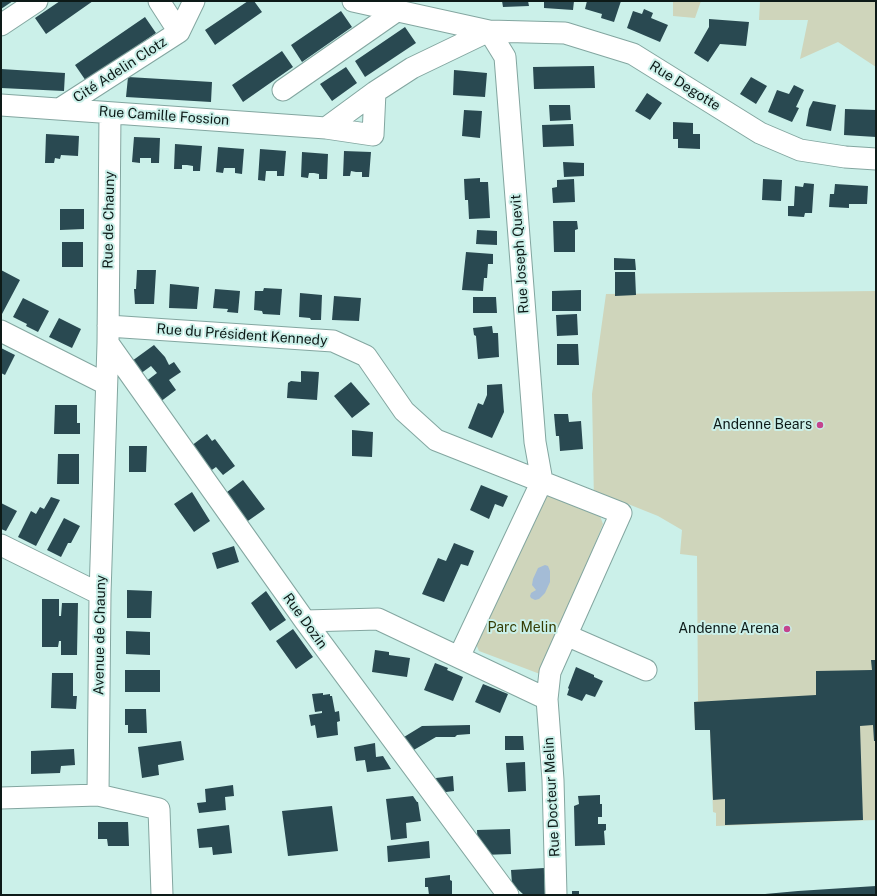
<!DOCTYPE html>
<meta charset="utf-8">
<style>
body{margin:0}
#map{position:relative;width:877px;height:896px;overflow:hidden;background:#cbf0e9;font-family:"Public Sans",sans-serif}
canvas{display:block}
.frame{position:absolute;inset:0;border:2px solid #0d1a18;pointer-events:none}
</style>
<div id="map">
<canvas width="877" height="896"></canvas>
<div class="frame"></div>
</div>
<script>
const ctx = document.querySelector('canvas').getContext('2d');
ctx.lineJoin = 'round';
function fill(path, color) {
  ctx.fillStyle = color;
  ctx.fill(path, 'evenodd');
}
function poly(rows) {
  const path = new Path2D();
  for (const r of rows) {
    path.moveTo(r[0], r[1]);
    for (let i = 2; i < r.length; i += 2) path.lineTo(r[i], r[i + 1]);
  }
  return path;
}
function stroke(path, color, width, dash) {
  ctx.strokeStyle = color;
  ctx.lineWidth = width;
  ctx.lineCap = dash ? 'butt' : 'round';
  ctx.setLineDash(dash || []);
  ctx.stroke(path);
}
function drawText(font, color, halo, rows, align = 'center') {
  ctx.font = font + ' "Public Sans",sans-serif';
  ctx.lineWidth = 4;
  ctx.setLineDash([]);
  ctx.textBaseline = 'middle';
  ctx.strokeStyle = halo;
  ctx.fillStyle = color;
  for (const [text, x, y, turn = 0] of rows) {
    ctx.save();
    ctx.translate(x, y);
    ctx.rotate((+turn || 0) * Math.PI / 180);
    ctx.textAlign = isNaN(turn) ? turn : align;
    if (halo) ctx.strokeText(text, 0, 0);
    ctx.fillText(text, 0, 0);
    ctx.restore();
  }
}
const green = poly([
 [673,1,701,1,695,18,673,16],
 [760,1,876,1,876,67,838,42,800,59,808,20,759,20],
 [876,291,876,820,716,826,716,813,713,812,710,730,695,730,694,702,698,701,697,556,680,554,682,530,658,516,628,504,621,513,594,502,592,394,606,294],
 [545,493,600,516,603,524,544,671,540,674,479,651,476,644]
]);
const water = poly([
 [545,565,548,566,550,571,550,582,545,593,539,599,535,600,531,598,530,596,531,593,536,590,532,585,533,579,538,568]
]);
const building = poly([
 [1,1,13,1,1,9],
 [60,1,93,1,46,34,35,18],
 [248,1,254,1,262,12,215,45,205,30],
 [502,1,528,1,529,6,503,7],
 [544,1,574,1,573,10,544,8],
 [587,1,621,1,614,22,601,18,602,14,585,9],
 [644,9,653,13,651,18,668,25,660,42,627,28,633,11,642,14],
 [341,11,352,27,302,62,291,45],
 [145,17,156,33,86,81,75,65],
 [709,19,749,22,746,46,720,44,708,62,694,53,709,27],
 [405,27,416,43,365,77,355,61],
 [282,51,293,67,243,102,232,85],
 [594,66,595,88,534,89,533,67],
 [346,67,357,83,332,101,320,84],
 [1,69,65,73,64,91,1,88],
 [454,70,487,73,485,97,453,95],
 [128,77,212,82,211,102,126,97],
 [751,77,767,86,756,104,740,94],
 [794,85,804,90,796,107,799,108,792,122,768,112,777,90,789,94],
 [647,93,662,103,650,120,635,111],
 [813,101,836,105,831,131,806,126,809,109],
 [549,105,570,105,571,120,550,121],
 [845,109,876,110,876,137,844,135],
 [464,110,482,111,480,138,462,136],
 [673,122,693,123,693,134,700,134,700,149,678,148,678,139,673,139],
 [573,124,574,146,543,147,542,125],
 [46,134,79,136,78,156,61,155,60,159,55,158,54,163,45,163],
 [134,137,160,138,159,163,151,163,151,158,140,158,140,163,132,162],
 [175,144,202,146,200,171,193,171,193,166,187,165,182,165,182,169,174,169],
 [218,147,244,149,242,174,235,173,235,168,224,168,223,173,216,172],
 [260,149,286,151,284,176,277,176,277,171,266,171,265,181,258,180],
 [344,151,371,152,369,177,362,177,362,172,356,172,351,171,350,176,343,176],
 [302,152,328,154,327,179,319,179,319,174,314,173,309,173,308,178,301,177],
 [563,162,584,163,584,176,564,177],
 [480,178,480,182,488,182,490,218,469,219,468,200,465,200,464,179],
 [574,179,575,202,553,203,552,188,557,187,557,180],
 [763,179,782,180,781,201,762,200],
 [804,183,814,184,812,213,805,213,804,217,788,216,788,206,794,206,795,186,803,187],
 [835,184,868,186,867,204,849,204,849,208,829,207,830,194,834,194],
 [60,209,84,209,84,229,60,230],
 [553,221,577,221,578,229,575,230,575,252,554,252],
 [477,230,497,231,497,245,476,244],
 [62,242,83,242,83,267,62,267],
 [466,252,493,254,493,264,488,264,487,278,484,278,483,291,462,290],
 [614,258,635,259,636,270,614,270],
 [1,270,20,280,2,314,1,313],
 [137,270,156,270,154,304,135,304,134,289,136,289],
 [615,272,635,272,636,295,615,296],
 [170,284,199,287,197,309,169,308],
 [264,288,282,289,280,315,263,314,262,311,254,310,255,291,263,291],
 [215,289,240,291,238,313,227,312,228,309,213,308],
 [581,290,581,311,552,311,552,291],
 [300,293,322,295,321,320,311,320,310,318,299,317],
 [334,296,361,298,359,321,332,320],
 [473,297,496,297,497,313,473,313],
 [23,298,49,311,38,332,26,326,27,324,13,317],
 [577,314,578,335,557,336,556,315],
 [59,318,81,329,72,348,49,337],
 [492,326,493,333,498,333,499,357,478,359,476,336,474,335,473,328],
 [557,344,578,344,579,365,557,365],
 [154,345,165,357,169,365,174,362,181,372,169,380,176,390,160,402,145,382,157,373,151,366,140,374,132,361],
 [1,348,15,355,5,375,1,373],
 [301,371,319,372,317,400,287,398,288,383,291,381,301,382],
 [351,382,370,404,352,418,334,396],
 [502,384,504,412,492,438,468,428,478,403,483,405,487,395,487,385],
 [55,405,77,405,77,423,80,423,80,434,54,434],
 [554,414,568,414,569,422,581,421,583,449,560,451,559,436,556,436],
 [352,430,373,432,372,457,352,456],
 [207,434,212,441,215,439,235,466,223,475,216,467,209,472,191,446],
 [129,446,147,446,146,472,129,472],
 [58,454,79,454,79,484,57,484],
 [243,480,265,509,245,523,231,504,234,502,227,492],
 [481,485,508,496,503,507,495,504,489,519,470,510],
 [192,492,210,521,194,532,174,504],
 [51,497,60,500,36,546,18,537,31,511,36,514,40,507,44,509],
 [1,503,17,511,6,531,1,529],
 [64,518,80,526,71,543,68,543,61,557,47,550],
 [454,543,474,551,468,566,461,564,444,602,422,594,438,558,446,561],
 [234,546,239,562,217,569,212,553],
 [127,590,152,591,151,618,127,618],
 [266,591,286,620,270,631,251,603],
 [42,599,59,599,59,616,61,616,62,603,78,603,77,655,61,655,61,641,59,641,58,647,42,647],
 [293,629,313,657,296,669,276,641],
 [126,631,150,632,150,655,126,654],
 [375,650,389,652,389,655,410,658,407,677,372,672],
 [871,660,876,660,876,741,874,741,873,725,860,726,863,820,725,825,725,799,713,800,710,730,695,730,694,702,816,695,816,671,872,670],
 [435,663,448,668,447,670,463,677,453,701,424,690],
 [576,667,594,675,594,677,603,681,595,697,586,694,582,701,567,695,569,689,568,688],
 [125,670,160,670,160,692,125,692],
 [52,673,73,673,73,696,77,696,76,709,51,708],
 [483,684,508,694,500,713,475,702],
 [323,693,323,695,330,694,330,696,332,696,335,712,339,711,340,721,337,722,338,735,317,738,315,725,311,726,309,715,322,713,322,711,315,712,312,694],
 [125,709,146,709,147,733,128,733,128,725,125,725],
 [470,725,470,734,457,735,455,737,436,737,412,751,404,737,422,726],
 [505,736,523,736,524,750,505,750],
 [181,741,184,760,158,765,159,775,142,778,138,747],
 [375,743,376,757,383,756,391,769,367,772,365,760,356,761,354,747],
 [74,749,75,765,61,766,60,773,31,774,31,751],
 [525,762,526,791,508,792,506,763],
 [453,776,454,791,438,793,436,778],
 [233,785,234,796,225,797,226,810,199,813,197,803,206,802,205,789],
 [600,795,600,804,602,804,602,817,598,817,598,824,606,824,606,830,604,831,605,845,575,846,574,806,579,804,578,796],
 [413,796,417,802,418,802,421,821,406,823,407,838,391,840,386,799],
 [332,806,338,851,288,856,282,811],
 [98,822,128,822,129,846,108,846,107,839,98,839],
 [229,825,232,853,213,855,212,847,199,848,197,829],
 [510,829,511,854,483,855,478,851,477,830],
 [429,841,430,858,388,862,387,846],
 [544,868,545,895,524,895,512,884,511,870],
 [450,875,450,880,452,881,452,895,429,895,428,887,425,887,425,878],
 [876,886,876,895,765,895,765,894,798,891],
 [572,891,579,891,579,895,572,895]
]);
const minor = poly([
 [159,1,179,32],
 [353,1,489,31,565,33,633,54,760,133,800,150,845,157,876,159],
 [1,25,37,1],
 [489,31,505,57,535,442,542,481],
 [283,90,398,10],
 [1,105,326,128,375,92,412,68,489,31],
 [61,108,179,32,194,1],
 [110,113,108,343,100,594,98,795,159,809,162,895],
 [326,128,373,135,375,92],
 [108,326,333,341,366,356,404,411,436,440,621,513,550,672,547,699,553,780,556,895],
 [1,331,106,384],
 [108,343,305,621,508,895],
 [1,545,100,594],
 [305,621,378,619,547,699],
 [566,635,646,670],
 [459,657,542,481],
 [1,798,98,795]
]);
const markers = [
 [820,425,4,"#c4448e"],
 [787,629,4,"#c4448e"]
];
const streetNames = [
 ["Cité Adelin Clotz",120,70,-33],
 ["Rue Degotte",685,86,32],
 ["Rue Camille Fossion",164,116,4],
 ["Rue de Chauny",109,220,-89],
 ["Rue Joseph Quevit",520,254,-94],
 ["Rue du Président Kennedy",242,335,4],
 ["Rue Dozin",305,621,54],
 ["Avenue de Chauny",100,635,-89],
 ["Rue Docteur Melin",552,797,-93]
];
const poiNames = [
 ["Andenne Bears",812,425],
 ["Andenne Arena",779,629]
];
const parkNames = [
 ["Parc Melin",522,628]
];
fill(green, '#cfd5bb');
fill(water, '#a4bcd6');
fill(building, '#294951');
stroke(minor, '#83a6a0', 23);
stroke(minor, '#fff', 21);
for (const [x, y, r, color] of markers) {
  const dot = new Path2D();
  dot.arc(x, y, r, 0, 2 * Math.PI);
  ctx.fillStyle = color;
  ctx.fill(dot);
  stroke(dot, '#cbf0e9', 1.5);
}
drawText('14px', '#0d1a18', '#cbf0e9', streetNames);
drawText('14px', '#0d1a18', '#cbf0e9', poiNames, 'right');
drawText('14px', '#353c03', '#cbf0e9', parkNames);
</script>
